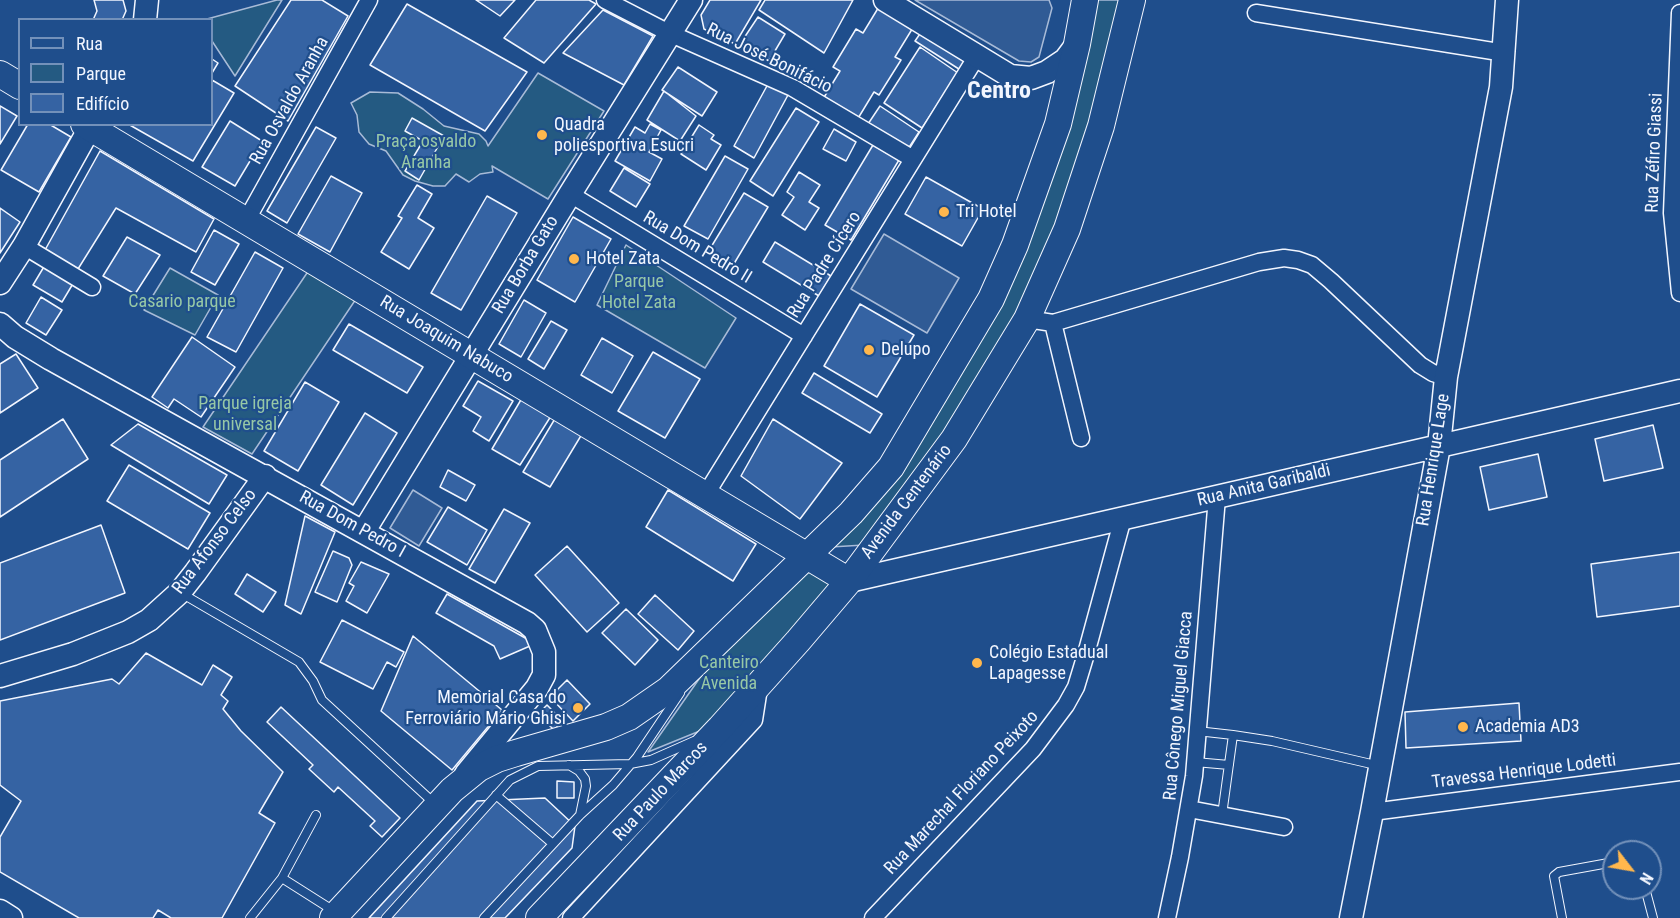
<!DOCTYPE html>
<meta charset="utf-8">
<style>
body{margin:0}
#map{position:relative;width:1680px;height:918px;overflow:hidden;background:#1f4e8c;font-family:"Roboto Condensed",sans-serif}
canvas{display:block}
.legend{position:absolute;left:18px;top:18px;width:195px;height:108px;box-sizing:border-box;background:#1f4e8c;border:2px solid #7391ba;margin:0;padding:8px 10px;list-style:none;font-size:18px;color:#f2f6ff}
.legend li{display:flex;align-items:center;gap:12px;height:30px}
.legend b{width:30px;border:2px solid #7391ba}
.north{position:absolute;left:1602px;top:840px;width:60px;height:60px;box-sizing:border-box;background:#1f4e8c;border:2px solid #7391ba;border-radius:50%;rotate:121deg;font-size:16px;font-weight:700;line-height:24px;text-align:center;color:#f2f6ff}
.north::after{content:'';display:block;margin:auto;width:21px;height:27px;background:#ffb74d;clip-path:polygon(50% 0,100% 100%,50% 72%,0 100%)}
</style>
<div id="map">
<canvas width="1680" height="918"></canvas>
<ul class="legend">
<li><b style="height:8px;background:#1f4e8c"></b>Rua</li>
<li><b style="height:16px;background:#245a82"></b>Parque</li>
<li><b style="height:16px;background:#3563a3"></b>Edifício</li>
</ul>
<div class="north">N</div>
</div>
<script>
const ctx = document.querySelector('canvas').getContext('2d');
ctx.lineJoin = 'round';
function fill(path, color) {
  ctx.fillStyle = color;
  ctx.fill(path, 'evenodd');
}
function poly(rows) {
  const path = new Path2D();
  for (const r of rows) {
    path.moveTo(r[0], r[1]);
    for (let i = 2; i < r.length; i += 2) path.lineTo(r[i], r[i + 1]);
  }
  return path;
}
function stroke(path, color, width, dash) {
  ctx.strokeStyle = color;
  ctx.lineWidth = width;
  ctx.lineCap = dash ? 'butt' : 'round';
  ctx.setLineDash(dash || []);
  ctx.stroke(path);
}
function drawText(font, color, halo, rows, align = 'center') {
  ctx.font = font + ' "Roboto Condensed",sans-serif';
  ctx.lineWidth = 4.5;
  ctx.setLineDash([]);
  ctx.textBaseline = 'middle';
  ctx.strokeStyle = halo;
  ctx.fillStyle = color;
  for (const [text, x, y, turn = 0] of rows) {
    ctx.save();
    ctx.translate(x, y);
    ctx.rotate((+turn || 0) * Math.PI / 180);
    ctx.textAlign = isNaN(turn) ? turn : align;
    if (halo) ctx.strokeText(text, 0, 0);
    ctx.fillText(text, 0, 0);
    ctx.restore();
  }
}
const green = poly([
 [277,0,282,0,235,76,212,41,212,20,207,19,277,0],
 [1092,0,1120,0,1086,151,1042,268,952,431,864,545,831,547,1021,256,1092,0],
 [538,73,604,111,548,199,492,166,493,172,480,174,469,182,456,174,445,186,433,186,415,181,403,175,386,151,369,144,359,132,357,115,351,103,370,92,398,93,423,109,444,126,479,134,486,141,488,146,538,73],
 [626,245,736,318,705,368,597,305,626,245],
 [170,268,218,295,195,335,144,310,170,268],
 [309,270,358,296,252,454,203,427,309,270],
 [807,565,835,587,712,726,648,752,713,659,807,565]
]);
const parking = poly([
 [915,0,1049,0,1052,8,1039,57,1031,62,1019,61,915,0],
 [884,234,959,278,927,333,851,289,884,234],
 [413,490,442,508,419,546,390,528,413,490]
]);
const building = poly([
 [94,0,123,0,126,11,122,20,93,20,97,11,94,0],
 [291,0,322,0,348,16,288,121,235,86,291,0],
 [476,0,515,0,500,16,476,0],
 [536,0,589,0,596,4,544,63,504,38,536,0],
 [710,0,761,0,735,44,704,29,701,15,710,0],
 [765,0,853,0,824,53,759,10,765,0],
 [407,4,527,72,485,131,370,65,407,4],
 [880,5,914,26,895,57,901,60,879,95,874,92,857,120,823,99,840,71,833,67,856,29,863,33,880,5],
 [603,10,653,36,624,85,563,53,603,10],
 [758,17,785,34,769,61,740,44,758,17],
 [924,28,971,58,962,71,915,41,924,28],
 [920,47,958,73,922,128,884,103,920,47],
 [212,59,218,63,212,73,212,59],
 [678,67,717,92,702,116,662,90,678,67],
 [212,80,234,93,193,161,128,124,212,124,212,80],
 [768,84,788,95,754,158,734,146,768,84],
 [664,91,696,116,680,141,647,120,664,91],
 [0,106,17,116,0,144,0,106],
 [880,106,919,132,908,149,868,124,880,106],
 [796,108,819,122,773,196,750,181,796,108],
 [412,118,444,136,419,180,405,171,423,141,405,131,412,118],
 [230,121,262,141,235,186,202,167,230,121],
 [28,124,49,124,71,137,39,192,1,170,28,124],
 [650,124,661,130,649,152,662,159,650,181,615,161,635,127,645,133,650,124],
 [699,125,714,135,711,139,721,145,706,170,681,154,699,125],
 [316,127,336,138,287,223,267,211,316,127],
 [834,129,856,142,846,161,823,149,834,129],
 [873,145,899,160,851,240,825,225,873,145],
 [100,151,214,219,196,252,116,208,78,269,45,250,100,151],
 [725,156,748,169,708,239,684,226,725,156],
 [624,168,650,184,636,207,610,191,624,168],
 [799,172,820,185,809,202,819,208,805,230,782,215,794,197,787,192,799,172],
 [331,176,362,193,330,252,298,234,331,176],
 [926,177,983,209,962,246,905,214,926,177],
 [417,185,432,194,418,218,434,228,409,269,381,252,402,218,398,216,417,185],
 [744,193,768,207,732,267,708,252,744,193],
 [487,196,517,213,461,310,431,293,487,196],
 [0,208,20,222,0,253,0,208],
 [573,217,611,239,575,302,537,280,573,217],
 [214,230,239,244,215,285,191,272,214,230],
 [127,237,160,255,135,294,103,276,127,237],
 [775,242,831,276,819,296,763,262,775,242],
 [255,252,283,268,236,352,207,337,255,252],
 [45,265,74,282,62,302,33,285,45,265],
 [41,297,62,310,46,335,26,323,41,297],
 [524,300,546,313,521,357,499,344,524,300],
 [860,304,914,335,877,397,824,366,860,304],
 [551,321,567,330,544,369,528,359,551,321],
 [349,324,423,367,407,393,333,350,349,324],
 [192,337,235,367,201,417,174,399,168,408,152,397,192,337],
 [602,338,633,356,612,393,581,375,602,338],
 [653,352,700,379,665,438,618,411,653,352],
 [16,354,38,388,0,413,0,364,16,354],
 [814,373,882,414,870,433,802,393,814,373],
 [478,381,513,401,489,441,473,431,481,417,463,406,478,381],
 [305,382,339,402,298,471,264,451,305,382],
 [522,398,551,416,520,465,492,449,522,398],
 [365,413,397,433,353,505,321,485,365,413],
 [556,417,582,434,550,487,523,472,556,417],
 [63,419,88,459,0,517,0,460,63,419],
 [773,419,842,463,800,519,741,476,773,419],
 [138,424,227,475,209,504,111,445,138,424],
 [1653,425,1663,468,1604,481,1595,439,1653,425],
 [1538,454,1547,497,1489,510,1480,467,1538,454],
 [129,465,210,513,188,549,107,501,129,465],
 [448,470,475,485,466,501,440,487,448,470],
 [668,490,756,544,733,581,646,527,668,490],
 [448,507,487,530,467,565,427,542,448,507],
 [504,509,530,523,495,583,469,569,504,509],
 [305,516,335,532,301,614,285,605,305,516],
 [101,525,125,593,0,640,0,563,101,525],
 [567,546,619,603,587,632,535,575,567,546],
 [333,551,349,558,352,565,337,602,315,592,333,551],
 [1680,552,1680,606,1597,617,1591,564,1680,552],
 [361,562,389,574,367,613,346,601,354,586,349,583,361,562],
 [247,574,276,592,263,612,235,594,247,574],
 [447,594,527,639,530,646,500,659,494,646,436,613,447,594],
 [655,595,694,631,678,650,638,614,655,595],
 [626,609,658,640,635,665,602,633,626,609],
 [342,620,404,652,396,667,387,662,373,689,320,662,342,620],
 [413,636,502,710,452,770,381,711,413,636],
 [146,653,202,685,213,665,232,677,221,695,228,701,223,709,241,731,283,772,259,813,275,823,222,918,171,918,158,910,153,918,79,918,0,872,0,837,21,801,0,785,0,701,112,679,119,684,146,653],
 [567,680,590,704,573,721,550,697,567,680],
 [1519,703,1521,741,1406,748,1405,712,1519,703],
 [547,705,563,721,554,730,538,714,547,705],
 [281,707,400,818,382,837,370,826,375,821,338,787,334,792,309,769,313,765,267,722,281,707],
 [557,781,574,782,574,798,557,798,557,781],
 [545,798,575,826,572,848,505,918,369,918,477,801,545,798]
]);
const lane = poly([
 [181,593,299,662,313,681,322,700,435,804],
 [1197,731,1233,735,1222,815],
 [1233,735,1272,741,1380,766],
 [1195,762,1229,765],
 [569,765,579,771,585,779,586,786,580,815],
 [496,795,553,844],
 [282,878,334,911],
 [1645,888,1653,918],
 [250,918,282,878,316,815],
 [386,918,510,780,538,766,630,764,651,760,694,741],
 [484,918,580,815,613,785,637,757,680,693],
 [1562,918,1554,876,1559,872,1614,862]
]);
const street = poly([
 [605,0,669,33,793,88,913,159],
 [1256,13,1505,53],
 [1680,13,1672,213,1680,293],
 [570,194,804,336],
 [246,221,369,0],
 [24,246,92,287],
 [1027,319,1053,323,1259,262,1284,258,1298,260,1312,265,1331,281,1420,365,1433,373,1446,377],
 [1053,323,1081,438],
 [706,494,977,56],
 [1189,809,1284,827],
 [1372,812,1680,772],
 [571,918,754,720,759,688],
 [873,918,1033,749,1066,705,1076,687,1086,654,1123,518],
 [1167,918,1180,857,1194,776,1217,497]
]);
const secondary = poly([
 [885,0,1010,76,1031,78,1047,72,1065,60,1077,44],
 [145,20,147,0],
 [0,283,24,246,92,124],
 [0,324,15,337,51,359,527,623,535,630,544,652,544,675,537,688,466,774],
 [364,531,570,194,691,0],
 [849,581,1680,391],
 [0,676,73,654,128,632,149,620,180,592,195,573,265,476],
 [0,911,11,918],
 [1351,918,1372,812,1439,446,1446,377,1501,87,1507,0]
]);
const primary = poly([
 [0,74,20,86],
 [84,124,849,581],
 [333,918,452,790,479,768,497,759,516,753,606,727,629,717,668,690,851,513,891,467,991,299,1015,245,1058,124,1077,44,1085,0],
 [539,918,720,728,798,641,849,581,954,439,1027,319,1067,229,1101,126,1132,0]
]);
const markers = [
 [542,135,6,"#ffb74d"],
 [944,212,6,"#ffb74d"],
 [574,259,6,"#ffb74d"],
 [869,350,6,"#ffb74d"],
 [977,663,6,"#ffb74d"],
 [578,708,6,"#ffb74d"],
 [1463,727,6,"#ffb74d"]
];
const streetNames = [
 ["Rua José Bonifácio",769,59,26],
 ["Rua Osvaldo Aranha",290,101,-61],
 ["Rua Zéfiro Giassi",1655,153,-88],
 ["Rua Dom Pedro II",697,248,31],
 ["Rua Borba Gato",526,265,-59],
 ["Rua Padre Cícero",825,265,-58],
 ["Rua Joaquim Nabuco",446,340,31],
 ["Rua Henrique Lage",1434,460,-81],
 ["Rua Anita Garibaldi",1264,486,-13],
 ["Avenida Centenário",907,502,-53],
 ["Rua Dom Pedro I",352,525,29],
 ["Rua Afonso Celso",215,542,-53],
 ["Rua Cônego Miguel Giacca",1179,706,-85],
 ["Travessa Henrique Lodetti",1524,772,-7],
 ["Rua Paulo Marcos",661,792,-47],
 ["Rua Marechal Floriano Peixoto",962,793,-47]
];
const poiNames = [
 ["Quadra",554,125],
 ["poliesportiva Esucri",554,146],
 ["Tri Hotel",956,212],
 ["Hotel Zata",586,259],
 ["Delupo",881,350],
 ["Colégio Estadual",989,653],
 ["Lapagesse",989,674],
 ["Memorial Casa do",566,698,"right"],
 ["Ferroviário Mário Ghisi",566,719,"right"],
 ["Academia AD3",1475,727]
];
const parkNames = [
 ["Praça osvaldo",426,142],
 ["Aranha",426,163],
 ["Parque",639,282],
 ["Hotel Zata",639,303],
 ["Casario parque",182,302],
 ["Parque igreja",245,404],
 ["universal",245,425],
 ["Canteiro",729,663],
 ["Avenida",729,684]
];
const districtNames = [
 ["Centro",999,92]
];
fill(green, '#245a82');
stroke(green, '#a8bbd7', 1.5);
fill(parking, '#305b95');
stroke(parking, '#a8bbd7', 1.5);
fill(building, '#3563a3');
stroke(building, '#f2f6ff', 1.5);
stroke(lane, '#f2f6ff', 10);
stroke(street, '#f2f6ff', 19);
stroke(secondary, '#f2f6ff', 25);
stroke(primary, '#f2f6ff', 28);
stroke(lane, '#1f4e8c', 8);
stroke(street, '#1f4e8c', 16);
stroke(secondary, '#1f4e8c', 22);
stroke(primary, '#1f4e8c', 26);
for (const [x, y, r, color] of markers) {
  const dot = new Path2D();
  dot.arc(x, y, r, 0, 2 * Math.PI);
  ctx.fillStyle = color;
  ctx.fill(dot);
  stroke(dot, '#1f4e8c', 2);
}
drawText('18px', '#f2f6ff', '#1f4e8c', streetNames);
drawText('18px', '#f2f6ff', '#1f4e8c', poiNames, 'left');
drawText('18px', '#97c8a6', '#1f4e8c', parkNames);
drawText('bold 24px', '#f2f6ff', '#1f4e8c', districtNames);
</script>
